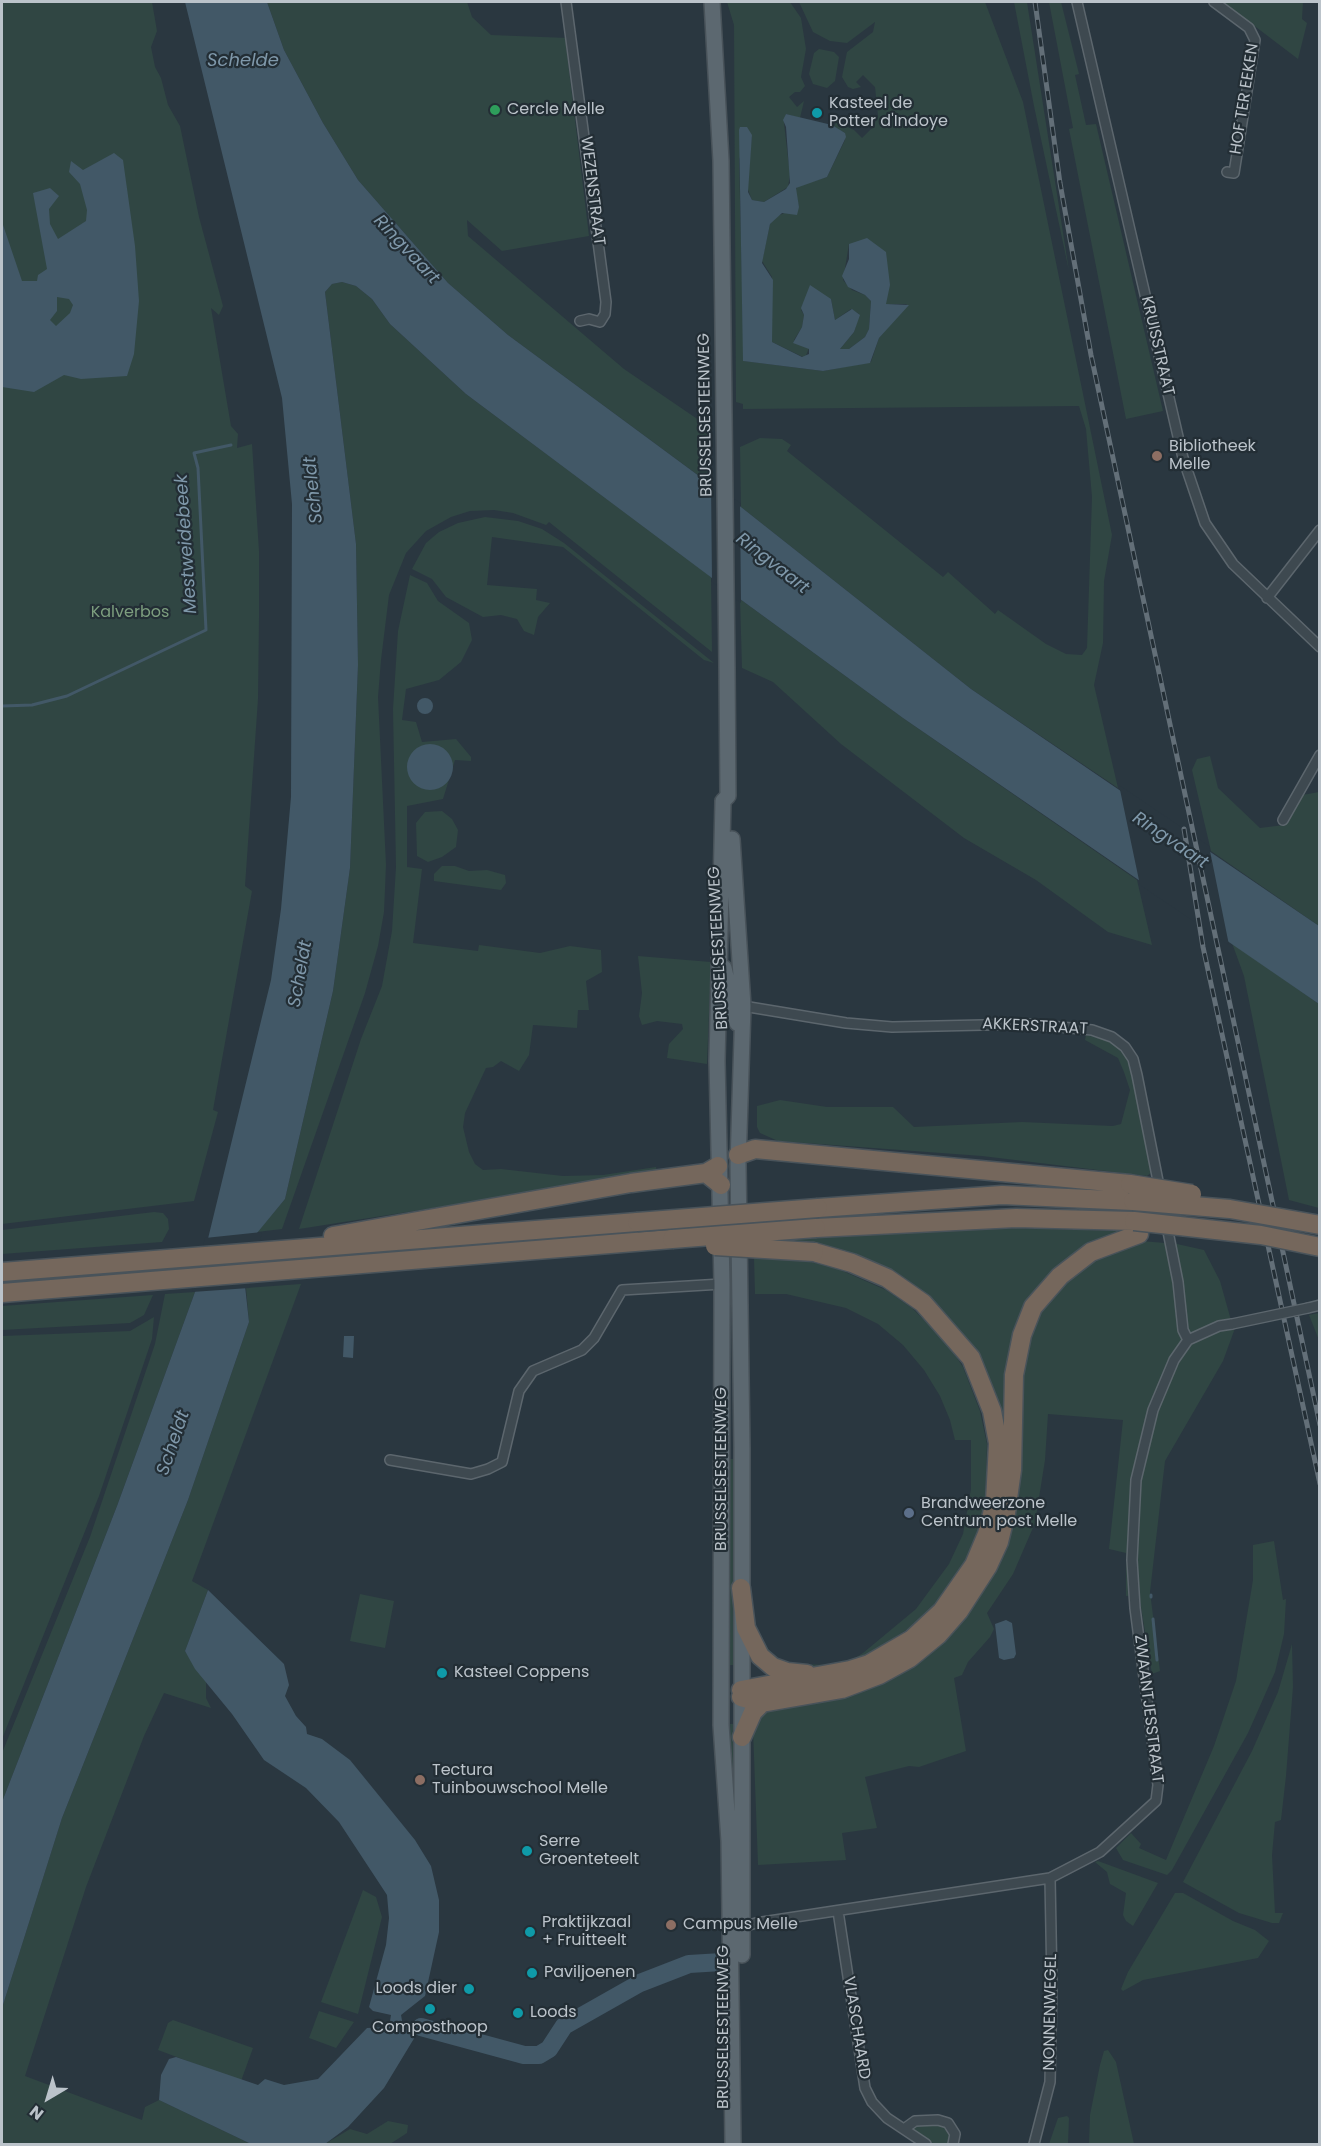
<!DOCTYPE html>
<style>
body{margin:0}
#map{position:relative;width:1321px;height:2146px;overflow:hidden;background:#2a3740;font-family:Poppins,sans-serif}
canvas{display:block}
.frame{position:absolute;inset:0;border:3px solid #bbc3ca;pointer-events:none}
.north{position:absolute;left:18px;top:2068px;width:60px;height:60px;-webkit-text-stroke:4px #232e35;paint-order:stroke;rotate:218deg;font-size:16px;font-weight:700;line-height:24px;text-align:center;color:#bbc3ca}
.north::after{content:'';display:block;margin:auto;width:21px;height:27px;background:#bbc3ca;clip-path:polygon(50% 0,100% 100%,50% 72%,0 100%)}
</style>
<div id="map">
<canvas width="1321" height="2146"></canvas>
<div class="frame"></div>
<div class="north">N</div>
</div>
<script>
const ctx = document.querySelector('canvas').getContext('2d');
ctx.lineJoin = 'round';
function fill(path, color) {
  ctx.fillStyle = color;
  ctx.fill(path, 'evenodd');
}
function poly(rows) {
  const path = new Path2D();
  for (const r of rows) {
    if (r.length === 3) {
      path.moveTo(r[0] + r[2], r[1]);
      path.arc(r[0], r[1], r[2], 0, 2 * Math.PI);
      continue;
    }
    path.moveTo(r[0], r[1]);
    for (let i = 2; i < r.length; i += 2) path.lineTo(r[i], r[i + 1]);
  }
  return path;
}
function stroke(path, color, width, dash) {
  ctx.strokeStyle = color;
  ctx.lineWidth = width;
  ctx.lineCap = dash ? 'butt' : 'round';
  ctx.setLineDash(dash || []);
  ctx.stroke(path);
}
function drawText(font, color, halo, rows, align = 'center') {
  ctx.font = font + ' Poppins,sans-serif';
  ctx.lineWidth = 4.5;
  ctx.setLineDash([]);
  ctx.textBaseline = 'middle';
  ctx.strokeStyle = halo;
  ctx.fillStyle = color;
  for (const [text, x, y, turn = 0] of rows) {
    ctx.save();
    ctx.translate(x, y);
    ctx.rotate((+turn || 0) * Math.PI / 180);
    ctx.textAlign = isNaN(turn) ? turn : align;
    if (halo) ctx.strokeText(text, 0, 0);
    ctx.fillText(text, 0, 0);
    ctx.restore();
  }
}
const green = poly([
 [2,2,152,2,157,31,151,47,155,67,161,78,168,105,180,126,199,217,223,306,219,315,211,308,231,426,238,434,237,448,252,444,259,551,259,618,258,699,245,886,252,891,213,1110,218,1112,194,1201,2,1224],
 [267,2,467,2,472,17,491,35,568,38,566,45,589,236,502,251,467,220,468,236,624,369,712,429,709,436,710,484,508,335,448,283,358,180,323,123,284,50],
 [727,2,790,2,801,18,806,49,801,77,805,86,800,92,795,92,789,97,797,107,804,101,800,118,786,114,784,123,790,175,788,187,764,202,752,200,747,187,752,135,739,159,744,361,823,371,871,362,879,338,907,304,886,304,849,244,843,280,852,290,865,295,871,301,869,329,865,337,849,349,840,349,854,332,859,314,851,309,835,320,831,299,801,310,804,315,802,327,794,340,809,348,805,358,772,342,772,277,762,261,770,224,775,217,799,207,795,190,798,186,827,177,845,140,845,133,834,127,836,122,854,130,862,138,873,127,878,116,875,87,863,75,856,82,861,87,853,89,848,87,842,77,847,52,873,32,875,22,847,43,830,41,813,32,799,2,985,2,1023,102,1112,535,1104,581,1103,643,1094,685,1118,788,971,689,741,507,740,447,760,438,782,439,791,445,787,451,943,577,948,572,995,614,998,610,1046,644,1066,654,1082,655,1087,648,1092,497,1086,429,1079,406,743,409,743,404,736,402,734,25],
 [1014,2,1027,2,1069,271,1034,106],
 [1049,2,1061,2,1079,74,1075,75,1086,125,1096,124,1163,411,1126,419,1069,129,1073,128],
 [1223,2,1303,2,1302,19,1307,23,1298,59],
 [819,49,834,52,839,57,835,81,827,88,813,84,809,74,814,53],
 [342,282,356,286,372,299,390,324,466,394,711,577,712,652,549,522,546,525,513,513,494,510,470,511,451,517,426,531,406,553,389,595,381,660,378,697,386,865,384,912,378,946,365,993,282,1229,257,1232,285,1199,333,991,350,868,358,665,356,544,325,292,332,284],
 [485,517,518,521,542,529,564,543,714,663,704,660,563,547,492,537,487,585,537,589,536,600,550,603,538,617,534,635,524,631,517,619,501,615,483,617,446,597,432,579,412,569,426,543,439,532,458,523],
 [410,575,427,583,438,601,469,623,472,640,461,662,439,680,406,689,402,720,416,722,422,742,456,739,471,757,471,761,455,760,443,799,407,806,407,867,422,869,413,943,478,951,479,945,540,953,570,946,601,950,602,972,586,981,589,1010,578,1010,577,1028,533,1025,529,1055,519,1071,501,1061,493,1067,486,1068,465,1113,463,1127,469,1152,475,1164,483,1170,501,1169,563,1176,603,1175,656,1167,657,1173,299,1229,361,1039,382,986,392,931,396,867,393,709,398,631],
 [740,599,903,718,1137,880,1152,945,1108,932,1036,880,964,838,841,744,773,682,742,668],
 [1210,756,1218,788,1260,828,1284,825,1297,796,1319,792,1319,926,1211,851,1192,770,1197,759],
 [442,811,452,819,458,830,456,847,442,857,428,862,417,856,416,823,425,812],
 [442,866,455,866,469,871,487,870,505,875,506,883,501,890,434,881,434,874],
 [1232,943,1319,1004,1319,1208,1289,1200,1244,976],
 [638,956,711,962,707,1064,667,1058,669,1044,683,1029,682,1024,657,1021,642,1025,639,1016,642,993],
 [1086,1035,1113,1042,1130,1062,1152,1172,1147,1176,982,1156,778,1141,760,1133,757,1127,757,1106,780,1100,827,1107,893,1107,914,1127,1022,1122,1113,1126,1121,1124,1130,1090,1124,1072,1118,1058,1085,1040],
 [154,1212,163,1213,168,1219,169,1229,162,1242,2,1254,2,1230],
 [1016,1228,1124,1231,1088,1246,1035,1292,1005,1469,997,1410,927,1299,785,1244,787,1240,889,1232],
 [1141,1241,1177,1244,1204,1250,1220,1281,1234,1331,1223,1361,1165,1461,1150,1592,1160,1671,1152,1674,1139,1595,1126,1596,1126,1553,1109,1549,1123,1420,1048,1414,1045,1460,1035,1523,1013,1574,987,1613,994,1629,990,1637,968,1662,962,1675,954,1678,966,1751,919,1767,909,1766,865,1777,877,1828,842,1833,846,1860,758,1865,753,1729,757,1720,765,1713,964,1616,980,1596,995,1569,1020,1411,1025,1351,1039,1311,1065,1281,1095,1258],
 [754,1258,795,1258,811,1262,836,1268,886,1290,912,1308,948,1344,963,1367,980,1411,987,1444,985,1505,973,1546,963,1566,947,1591,926,1616,876,1651,851,1663,803,1670,767,1657,760,1639,776,1658,796,1664,830,1665,855,1658,863,1653,916,1609,949,1564,963,1534,971,1489,971,1440,955,1440,950,1420,940,1396,924,1370,903,1345,878,1324,846,1308,786,1294,755,1294],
 [301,1284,192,1581,208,1590,185,1651,206,1682,206,1698,211,1708,164,1693,144,1736,86,1887,25,2076,142,2120,145,2107,159,2100,251,2144,2,2144,2,2008,62,1818,188,1500,249,1322,246,1288],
 [195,1292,117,1506,2,1802,2,1753,90,1537,155,1344,165,1294],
 [153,1295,144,1315,130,1323,2,1330,2,1306],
 [1319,1313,1320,1340,1319,1340,1309,1315],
 [154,1317,152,1339,99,1496,2,1739,2,1336,130,1331],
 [728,1459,737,1459,736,1665,729,1665],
 [1274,1541,1283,1600,1286,1599,1284,1634,1275,1672,1248,1733,1172,1870,1167,1875,1123,1860,1116,1848,1131,1833,1141,1844,1139,1848,1166,1860,1214,1746,1236,1681,1253,1580,1253,1545],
 [360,1594,394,1601,385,1648,350,1641],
 [1292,1644,1293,1687,1286,1776,1281,1820,1275,1822,1272,1855,1275,1913,1283,1913,1279,1923,1272,1923,1239,1913,1183,1882,1252,1751,1278,1692],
 [730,1724,738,1724,738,1861,732,1788],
 [1098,1861,1158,1883,1133,1926,1126,1921,1123,1915,1126,1893,1110,1884,1107,1872,1095,1862],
 [363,1890,376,1897,382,1917,358,2014,321,2002],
 [1175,1893,1183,1893,1233,1921,1255,1930,1269,1941,1258,1958,1143,1980,1123,1991,1121,1989,1128,1972],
 [319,2011,354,2022,336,2048,309,2038],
 [173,2020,253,2048,241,2081,158,2050,168,2023],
 [1108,2050,1116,2062,1134,2144,1089,2144,1090,2115,1100,2065,1104,2051],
 [1067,2116,1069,2118,1068,2144,1049,2144,1058,2118],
 [388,2121,408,2125,407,2133,390,2144,325,2144,350,2129,367,2134],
 [923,2123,946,2126,951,2132,949,2144,934,2144,914,2131,914,2126]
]);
const water = poly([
 [185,2,267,2,284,50,323,123,358,180,448,283,508,335,741,507,971,689,1319,926,1319,1004,903,718,740,599,466,394,390,324,372,299,356,286,342,282,332,284,325,292,356,544,358,665,350,868,333,991,285,1199,257,1233,245,1286,249,1322,188,1500,62,1818,2,2008,2,1802,117,1506,195,1292,271,980,281,909,291,797,292,504,282,398],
 [786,114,832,125,845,133,846,137,827,177,796,188,799,207,797,215,782,213,770,224,762,263,773,280,772,342,802,357,809,354,809,349,793,343,802,327,804,315,801,308,810,285,831,299,835,320,852,309,860,315,854,332,840,349,849,349,865,337,869,329,871,301,865,295,848,287,842,276,849,259,849,244,867,238,886,252,890,285,886,304,909,305,879,338,870,363,823,371,743,361,739,130,740,127,747,127,752,135,748,192,752,200,764,202,786,189,790,183,786,127,783,120],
 [114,153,123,160,135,246,139,301,134,354,127,376,81,379,64,375,34,392,2,387,2,222,22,281,37,281,38,275,47,269,33,193,50,188,59,196,49,209,50,224,58,239,86,221,87,210,80,184,69,172,71,161,83,170],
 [57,297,69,299,73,305,70,313,56,326,50,320,57,311],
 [425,706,8],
 [430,767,23],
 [344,1336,354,1336,353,1358,343,1357],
 [208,1590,284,1664,289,1685,285,1696,296,1716,306,1727,307,1734,322,1739,350,1760,415,1840,431,1866,439,1900,439,1932,425,1996,401,2015,403,2026,421,2027,384,2088,348,2127,325,2144,251,2144,159,2100,161,2075,169,2059,176,2057,258,2085,265,2079,284,2085,318,2079,367,2028,389,2027,391,2015,373,2011,369,2007,386,1945,389,1918,387,1895,339,1822,306,1788,264,1760,232,1714,195,1669,185,1651],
 [1006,1620,1012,1623,1016,1654,1014,1658,1004,1660,999,1658,995,1624]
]);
const pier = poly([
 [711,481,740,503,741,603,712,582],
 [1119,785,1209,846,1229,945,1140,885],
 [262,1232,249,1288,192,1292,205,1238]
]);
const stream = poly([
 [2,706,32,705,67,696,206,630,198,468,194,453,231,445],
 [1151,1597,1151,1595],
 [1153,1619,1157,1660]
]);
const river = poly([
 [421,2027,524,2055,539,2055,549,2049,564,2026,640,1983,689,1964,722,1962]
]);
const street = poly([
 [566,2,606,302,605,314,600,322,589,319,580,321],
 [1077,2,1183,458,1205,523,1233,564,1320,647],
 [1214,2,1249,28,1255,40,1234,173,1227,172],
 [1267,598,1320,530],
 [1283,820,1320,755],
 [718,1021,733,1008,743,1006,846,1023,892,1027,1028,1024,1092,1030,1112,1037,1125,1047,1133,1059,1137,1075,1178,1282,1183,1330,1188,1340],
 [1308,1308,1320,1305],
 [390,1460,471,1474,488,1469,502,1462,519,1391,533,1371,582,1350,594,1338,622,1290,722,1284],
 [838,1911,865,2088,872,2102,887,2118,926,2144],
 [739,1928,756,1923,1050,1878,1100,1852,1156,1801,1158,1785,1135,1608,1132,1560,1136,1480,1153,1410,1174,1360,1188,1340,1219,1326,1232,1324],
 [904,2129,915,2121,938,2120,948,2123,955,2134,953,2144],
 [1034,2144,1050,2082,1052,1985,1050,1878]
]);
const primary = poly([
 [712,2,721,161,727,667,728,796,723,801,717,1061,722,1284,721,1725,729,1841,733,2144],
 [732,839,743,1006,738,1164,742,1448,742,1955],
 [724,968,737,1023]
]);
const highway = poly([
 [738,1155,755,1149,1130,1184],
 [706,1173,721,1185],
 [818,1208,1002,1195,1133,1201],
 [816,1228,1016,1218,1134,1221],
 [333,1236,631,1183,706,1173,718,1166],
 [2,1272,637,1222],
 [2,1293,672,1239],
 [741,1588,746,1628,760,1656,773,1667,787,1672,807,1674],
 [741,1690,850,1670,869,1664,912,1639,942,1611,974,1565,987,1534,995,1502,998,1443,992,1411,971,1358,923,1303,887,1278,852,1263,814,1252],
 [741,1697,762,1703,842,1689,879,1675,910,1658,938,1635,959,1611,988,1566,999,1542,1006,1513,1012,1470,1014,1375,1022,1335,1033,1307,1060,1276,1091,1252,1139,1234],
 [742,1737,753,1712,762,1703]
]);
const rail = poly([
 [1035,2,1060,183,1091,355,1320,1425],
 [1184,829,1203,947,1320,1484]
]);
const streetBridge = poly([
 [1232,1324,1308,1308]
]);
const highwayBridge = poly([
 [1130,1184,1192,1194],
 [1133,1201,1230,1209,1320,1225],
 [1134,1221,1261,1235,1320,1247],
 [637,1222,818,1208],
 [672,1239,816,1228],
 [715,1246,814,1252]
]);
const markers = [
 [495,110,6,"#2e9e5b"],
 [817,113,6,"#0f9aa8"],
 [1157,456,6,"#8d6e63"],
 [909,1513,6,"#5c6f8a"],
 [442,1673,6,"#0f9aa8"],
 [420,1780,6,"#8d6e63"],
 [527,1851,6,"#0f9aa8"],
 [671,1925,6,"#8d6e63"],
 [530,1932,6,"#0f9aa8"],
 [532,1973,6,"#0f9aa8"],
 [469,1989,6,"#0f9aa8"],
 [430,2009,6,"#0f9aa8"],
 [518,2013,6,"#0f9aa8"]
];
const streetNames = [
 ["HOF TER EEKEN",1245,99,-81],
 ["WEZENSTRAAT",592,191,83],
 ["KRUISSTRAAT",1157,346,77],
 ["BRUSSELSESTEENWEG",706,415,-91],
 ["BRUSSELSESTEENWEG",719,948,-93],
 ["AKKERSTRAAT",1035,1027,3],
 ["BRUSSELSESTEENWEG",722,1469,-90],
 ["ZWAANTJESSTRAAT",1148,1709,83],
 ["NONNENWEGEL",1051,2012,-89],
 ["BRUSSELSESTEENWEG",724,2027,-90],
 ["VLASCHAARD",856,2028,81]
];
const poiNames = [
 ["Kasteel de",829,104],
 ["Potter d'Indoye",829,122],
 ["Cercle Melle",507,110],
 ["Bibliotheek",1169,447],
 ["Melle",1169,465],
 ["Brandweerzone",921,1504],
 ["Centrum post Melle",921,1522],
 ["Kasteel Coppens",454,1673],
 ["Tectura",432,1771],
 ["Tuinbouwschool Melle",432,1789],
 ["Serre",539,1842],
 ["Groenteteelt",539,1860],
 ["Praktijkzaal",542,1923],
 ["+ Fruitteelt",542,1941],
 ["Campus Melle",683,1925],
 ["Paviljoenen",544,1973],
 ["Loods dier",457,1989,"right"],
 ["Loods",530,2013],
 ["Composthoop",430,2028,"center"]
];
const parkNames = [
 ["Kalverbos",130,613]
];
const waterNames = [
 ["Schelde",243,61],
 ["Ringvaart",406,250,47],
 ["Scheldt",314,490,-96],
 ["Mestweidebeek",187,544,-94],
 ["Ringvaart",772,564,38],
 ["Ringvaart",1170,841,34],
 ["Scheldt",301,974,-80],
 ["Scheldt",174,1443,-71]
];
fill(green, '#304643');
fill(water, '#425867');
fill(pier, '#2a3740');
stroke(stream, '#425867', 3);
stroke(river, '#425867', 18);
stroke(street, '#5c666d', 12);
stroke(primary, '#485259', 18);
stroke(highway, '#49535a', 21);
stroke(street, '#3e4950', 9);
stroke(primary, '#5c6870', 15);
stroke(highway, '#75675c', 18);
stroke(rail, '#636f78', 5);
stroke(rail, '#232e35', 3, [9]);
stroke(streetBridge, '#5c666d', 12, []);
stroke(highwayBridge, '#49535a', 21, []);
stroke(streetBridge, '#3e4950', 9);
stroke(highwayBridge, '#75675c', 18);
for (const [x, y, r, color] of markers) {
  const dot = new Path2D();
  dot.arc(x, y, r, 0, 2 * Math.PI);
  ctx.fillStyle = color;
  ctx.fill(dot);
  stroke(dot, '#232e35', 2);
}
drawText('16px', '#bbc3ca', '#232e35', streetNames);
drawText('16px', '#bbc3ca', '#232e35', poiNames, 'left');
drawText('16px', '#7c9d7e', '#232e35', parkNames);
drawText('italic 18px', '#7f98aa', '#232e35', waterNames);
</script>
